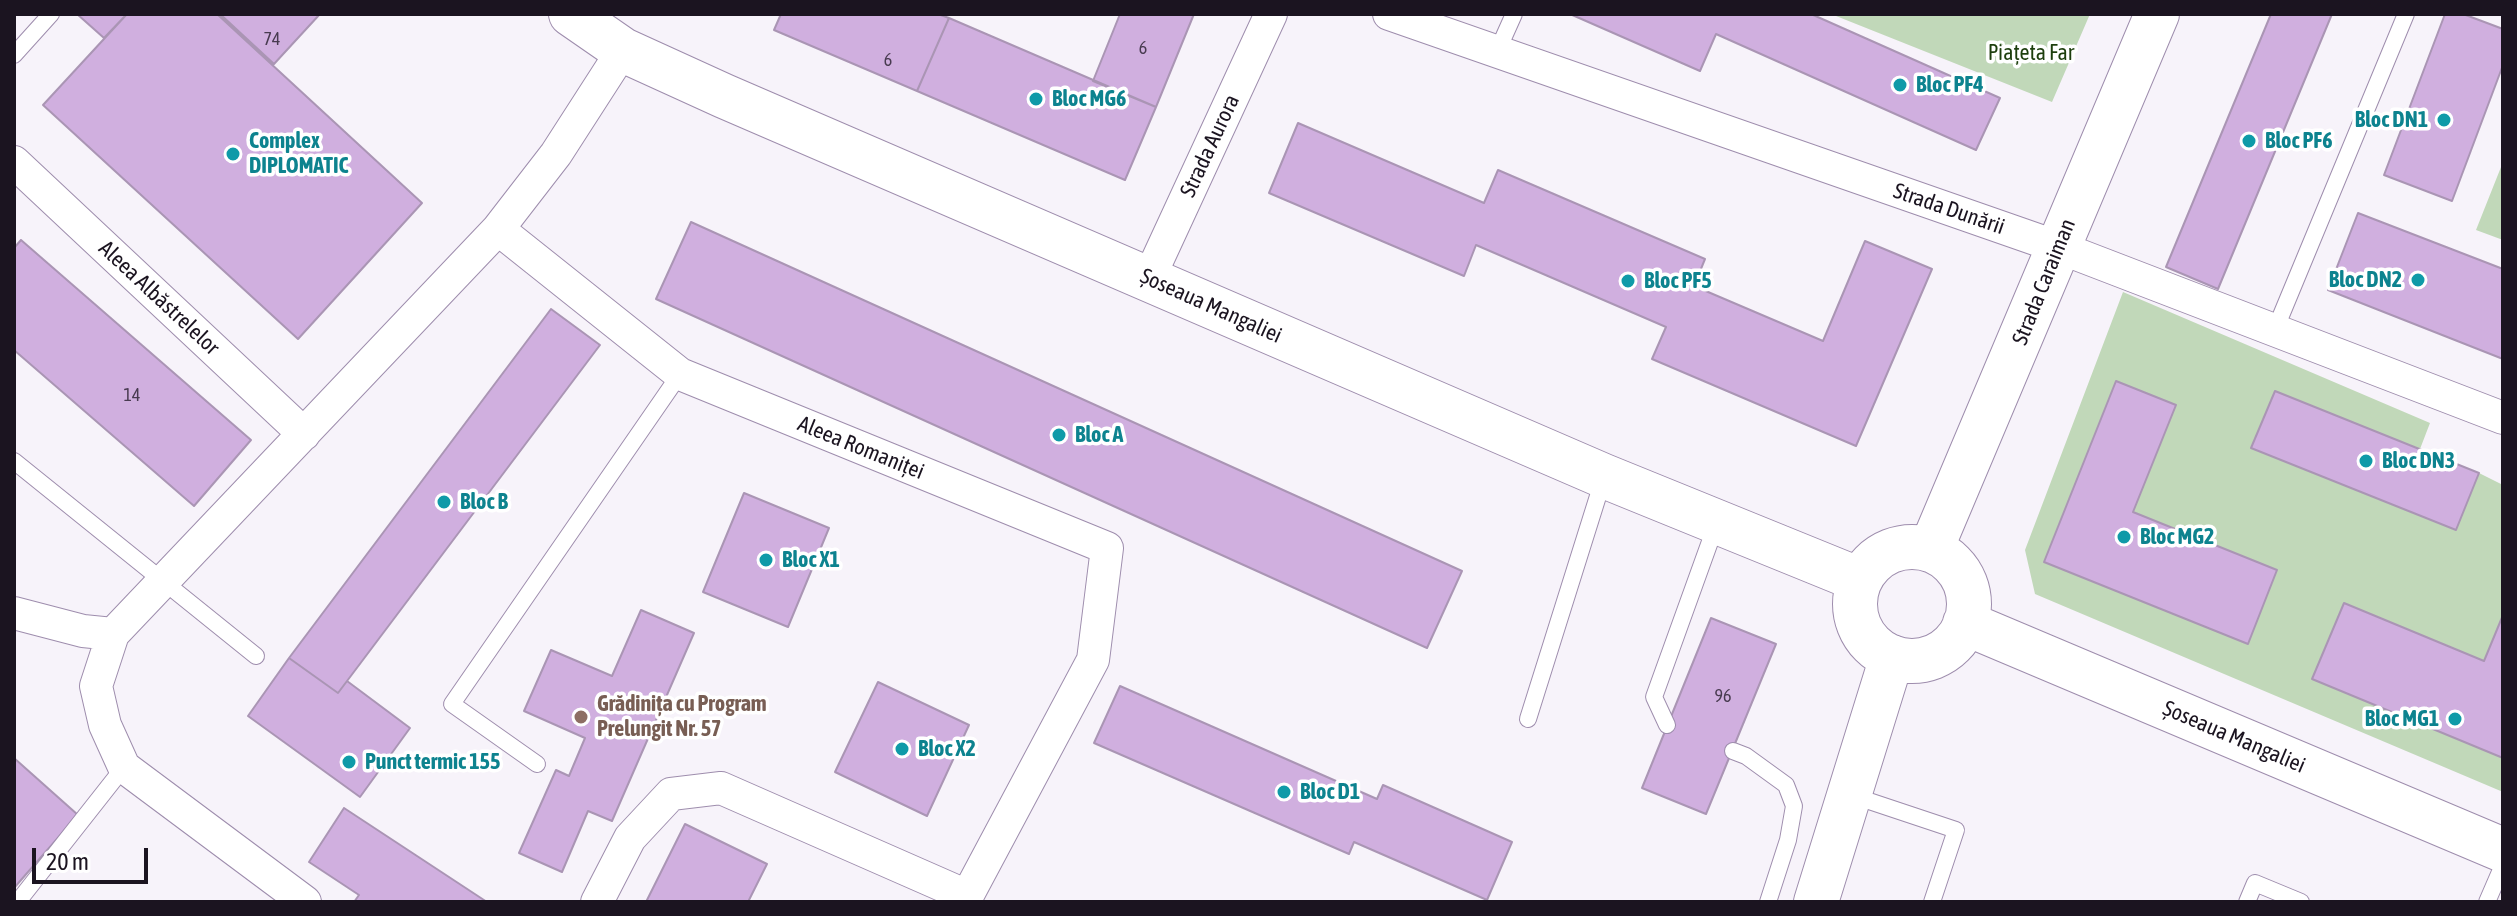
<!DOCTYPE html>
<meta charset="utf-8">
<style>
body{margin:0}
#map{position:relative;width:2517px;height:916px;overflow:hidden;background:#f7f3fa;font-family:"Asap Condensed",sans-serif}
canvas{display:block}
.frame{position:absolute;inset:0;border:16px solid #1b1420;pointer-events:none}
.scale{position:absolute;left:32px;top:848px;width:116px;height:36px;box-sizing:border-box;border:4px solid #1b1420;border-top:0;padding-left:10px;font-size:24px;line-height:28px;white-space:nowrap;color:#1b1420;-webkit-text-stroke:6px #fff;paint-order:stroke}
</style>
<div id="map">
<canvas width="2517" height="916"></canvas>
<div class="frame"></div>
<div class="scale">20 m</div>
</div>
<script>
const ctx = document.querySelector('canvas').getContext('2d');
ctx.lineJoin = 'round';
function fill(path, color) {
  ctx.fillStyle = color;
  ctx.fill(path, 'evenodd');
}
function poly(rows) {
  const path = new Path2D();
  for (const r of rows) {
    if (r.length === 3) {
      path.moveTo(r[0] + r[2], r[1]);
      path.arc(r[0], r[1], r[2], 0, 2 * Math.PI);
      continue;
    }
    path.moveTo(r[0], r[1]);
    for (let i = 2; i < r.length; i += 2) path.lineTo(r[i], r[i + 1]);
  }
  return path;
}
function stroke(path, color, width, dash) {
  ctx.strokeStyle = color;
  ctx.lineWidth = width;
  ctx.lineCap = dash ? 'butt' : 'round';
  ctx.setLineDash(dash || []);
  ctx.stroke(path);
}
function drawText(font, color, halo, rows, align = 'center') {
  ctx.font = font + ' "Asap Condensed",sans-serif';
  ctx.lineWidth = 7;
  ctx.setLineDash([]);
  ctx.textBaseline = 'middle';
  ctx.strokeStyle = halo;
  ctx.fillStyle = color;
  for (const [text, x, y, turn = 0] of rows) {
    ctx.save();
    ctx.translate(x, y);
    ctx.rotate((+turn || 0) * Math.PI / 180);
    ctx.textAlign = isNaN(turn) ? turn : align;
    if (halo) ctx.strokeText(text, 0, 0);
    ctx.fillText(text, 0, 0);
    ctx.restore();
  }
}
const green = poly([
 [1831,14,2090,14,2052,102],
 [2503,162,2503,240,2476,230],
 [2123,292,2430,423,2420,449,2275,391,2251,448,2456,530,2479,473,2503,485,2503,615,2484,661,2313,678,2503,758,2503,792,2035,594,2025,550],
 [2116,381,2176,405,2133,512,2277,570,2248,643,2044,562]
]);
const building = poly([
 [77,14,127,14,104,38,77,14],
 [127,14,217,14,422,203,298,339,43,105,127,14],
 [220,14,320,14,274,64,220,14],
 [781,14,938,14,949,18,917,91,774,30,781,14],
 [1120,14,1194,14,1156,107,1093,81,1120,14],
 [1570,14,1811,14,2000,98,1976,150,1716,34,1700,71,1570,14],
 [2271,14,2332,14,2218,289,2166,267,2271,14],
 [2445,14,2463,14,2503,29,2503,65,2452,201,2384,175,2445,14],
 [949,18,1156,107,1125,180,917,91,949,18],
 [1298,123,1484,203,1498,170,1705,259,1694,286,1823,341,1865,241,1932,269,1856,446,1652,359,1666,327,1476,245,1464,276,1269,193,1298,123],
 [2358,213,2503,269,2503,359,2328,290,2358,213],
 [691,222,1462,571,1427,648,656,299,691,222],
 [21,240,251,440,194,506,14,350,14,248,21,240],
 [551,309,600,345,338,693,289,658,551,309],
 [2116,381,2176,405,2133,512,2277,570,2248,644,2044,562,2116,381],
 [2275,391,2479,473,2456,530,2251,448,2275,391],
 [744,493,829,528,788,627,703,592,744,493],
 [2344,603,2484,661,2503,615,2503,758,2312,679,2344,603],
 [641,610,694,633,612,821,588,811,562,872,519,853,556,770,569,776,585,738,524,711,551,650,612,676,641,610],
 [1711,618,1776,644,1706,814,1642,788,1711,618],
 [289,658,338,693,347,681,410,728,360,797,248,716,289,658],
 [878,682,969,725,927,816,835,772,878,682],
 [1120,686,1377,799,1383,785,1512,842,1487,900,1354,842,1349,854,1094,743,1120,686],
 [14,758,78,815,14,888,14,758],
 [344,808,487,902,354,902,359,895,309,862,344,808],
 [685,824,767,864,748,902,646,902,685,824]
]);
const lane = poly([
 [1497,52,1514,14],
 [14,55,51,14],
 [2275,330,2406,14],
 [14,461,256,656],
 [1528,719,1604,477],
 [1667,725,1654,697,1716,525],
 [1733,751,1746,756,1786,785,1794,806,1788,840,1768,902],
 [537,764,452,704,680,374],
 [1851,795,1956,830,1932,902],
 [14,901,20,899,124,767],
 [2247,902,2255,883,2301,902],
 [2487,902,2503,865]
]);
const street = poly([
 [1389,14,2058,247,2503,418],
 [623,50,556,154,498,229,680,374,1107,548,1093,660,964,902],
 [14,162,304,434],
 [1149,278,1271,14],
 [14,613,83,631,113,634],
 [305,902,124,767,105,725,96,686,113,634,498,229],
 [597,902,630,838,671,794,721,788,967,896]
]);
const secondary = poly([
 [571,14,623,50,724,96,1604,476,1860,580],
 [1912,604,57],
 [1931,549,2157,14],
 [1965,623,2503,850],
 [1816,902,1892,657]
]);
const markers = [
 [1900,85,8,"#0f9aa8"],
 [1036,99,8,"#0f9aa8"],
 [2444,120,8,"#0f9aa8"],
 [2249,141,8,"#0f9aa8"],
 [233,154,8,"#0f9aa8"],
 [2418,280,8,"#0f9aa8"],
 [1628,281,8,"#0f9aa8"],
 [1059,435,8,"#0f9aa8"],
 [2366,461,8,"#0f9aa8"],
 [444,502,8,"#0f9aa8"],
 [2124,537,8,"#0f9aa8"],
 [766,560,8,"#0f9aa8"],
 [581,717,8,"#8d6e63"],
 [2455,719,8,"#0f9aa8"],
 [902,749,8,"#0f9aa8"],
 [349,762,8,"#0f9aa8"],
 [1284,792,8,"#0f9aa8"]
];
const numberNames = [
 ["74",272,39],
 ["6",1143,48],
 ["6",888,60],
 ["14",132,395],
 ["96",1723,696]
];
const parkNames = [
 ["Piațeta Far",2031,53]
];
const cultureNames = [
 ["Bloc PF4",1916,85],
 ["Bloc MG6",1052,99],
 ["Bloc DN1",2428,120,"right"],
 ["Complex",249,141],
 ["DIPLOMATIC",249,166],
 ["Bloc PF6",2265,141],
 ["Bloc DN2",2402,280,"right"],
 ["Bloc PF5",1644,281],
 ["Bloc A",1075,435],
 ["Bloc DN3",2382,461],
 ["Bloc B",460,502],
 ["Bloc MG2",2140,537],
 ["Bloc X1",782,560],
 ["Bloc MG1",2439,719,"right"],
 ["Bloc X2",918,749],
 ["Punct termic 155",365,762],
 ["Bloc D1",1300,792]
];
const streetNames = [
 ["Strada Aurora",1210,146,-65],
 ["Strada Dunării",1949,209,19],
 ["Strada Caraiman",2044,282,-68],
 ["Aleea Albăstrelelor",159,298,43],
 ["Șoseaua Mangaliei",1211,306,24],
 ["Aleea Romaniței",861,448,22],
 ["Șoseaua Mangaliei",2234,737,23]
];
const educationNames = [
 ["Grădinița cu Program",597,704],
 ["Prelungit Nr. 57",597,729]
];
fill(green, '#c1d8b9');
fill(building, '#d0afdf');
stroke(building, '#aa95b4', 2);
stroke(lane, '#9e8dad', 18);
stroke(street, '#9e8dad', 34);
stroke(secondary, '#9e8dad', 46);
stroke(lane, '#fff', 16);
stroke(street, '#fff', 32);
stroke(secondary, '#fff', 44);
for (const [x, y, r, color] of markers) {
  const dot = new Path2D();
  dot.arc(x, y, r, 0, 2 * Math.PI);
  ctx.fillStyle = color;
  ctx.fill(dot);
  stroke(dot, '#fff', 3);
}
drawText('18px', '#483b50', null, numberNames);
drawText('22px', '#1d3e0d', '#fff', parkNames);
drawText('bold 22px', '#0d838f', '#fff', cultureNames, 'left');
drawText('22px', '#1b1420', '#fff', streetNames);
drawText('bold 22px', '#785e54', '#fff', educationNames, 'left');
</script>
